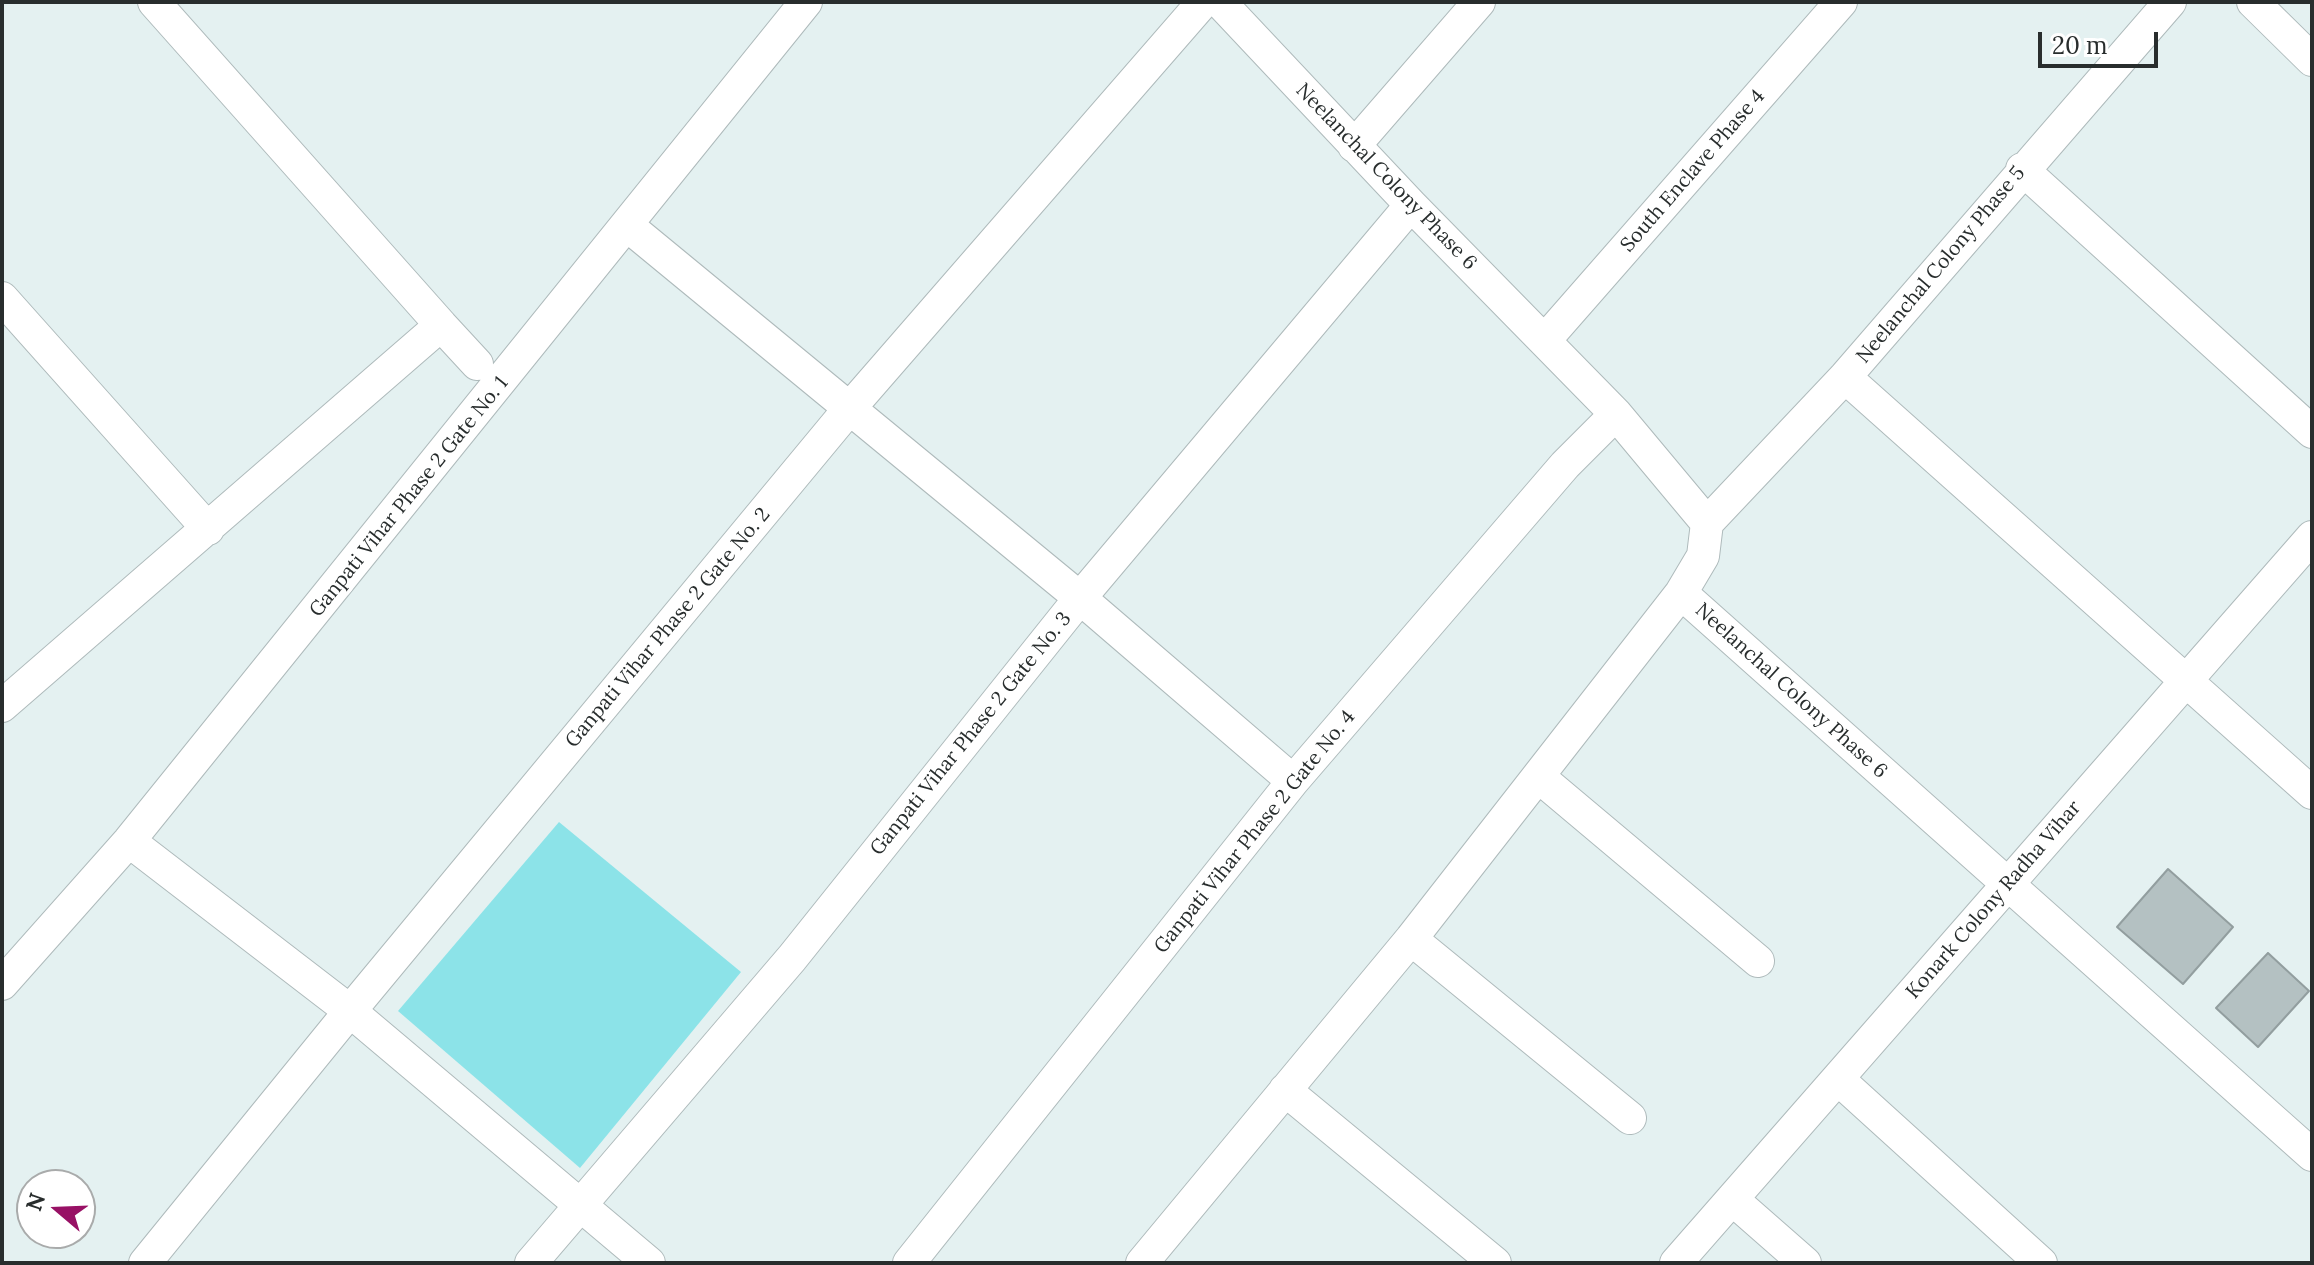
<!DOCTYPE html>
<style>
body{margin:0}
#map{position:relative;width:2314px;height:1265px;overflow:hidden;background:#e4f1f1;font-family:Lora,serif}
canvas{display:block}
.frame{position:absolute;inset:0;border:4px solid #282d2d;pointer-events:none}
.north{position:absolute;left:16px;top:1169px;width:80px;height:80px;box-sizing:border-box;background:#fff;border:2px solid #a9abab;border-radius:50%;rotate:289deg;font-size:22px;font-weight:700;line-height:32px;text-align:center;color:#282d2d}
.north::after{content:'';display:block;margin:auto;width:28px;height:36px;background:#981165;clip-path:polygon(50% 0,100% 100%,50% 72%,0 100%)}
.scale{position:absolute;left:2038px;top:32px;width:120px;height:36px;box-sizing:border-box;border:4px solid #282d2d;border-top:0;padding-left:10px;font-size:24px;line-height:28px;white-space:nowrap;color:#282d2d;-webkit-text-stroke:6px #fff;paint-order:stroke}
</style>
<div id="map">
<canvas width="2314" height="1265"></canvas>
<div class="frame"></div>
<div class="north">N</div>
<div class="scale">20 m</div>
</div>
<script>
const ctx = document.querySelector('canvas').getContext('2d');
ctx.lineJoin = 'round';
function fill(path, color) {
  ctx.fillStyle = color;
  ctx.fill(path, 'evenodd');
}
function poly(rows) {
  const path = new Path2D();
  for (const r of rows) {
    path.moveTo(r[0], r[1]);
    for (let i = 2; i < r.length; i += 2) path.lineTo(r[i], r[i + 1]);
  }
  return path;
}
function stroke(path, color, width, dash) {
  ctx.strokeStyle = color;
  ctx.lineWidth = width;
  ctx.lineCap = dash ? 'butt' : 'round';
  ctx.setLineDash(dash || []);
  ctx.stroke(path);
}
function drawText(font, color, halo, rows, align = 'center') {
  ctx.font = font + ' Lora,serif';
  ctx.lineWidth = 7;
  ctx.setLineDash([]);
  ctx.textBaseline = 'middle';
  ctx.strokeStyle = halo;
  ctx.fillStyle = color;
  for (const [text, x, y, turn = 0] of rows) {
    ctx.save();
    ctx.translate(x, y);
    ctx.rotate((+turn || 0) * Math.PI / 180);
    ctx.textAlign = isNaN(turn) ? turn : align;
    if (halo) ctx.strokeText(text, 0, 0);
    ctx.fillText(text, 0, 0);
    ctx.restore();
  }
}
const green = poly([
 [559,822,741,972,580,1168,398,1011]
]);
const building = poly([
 [2168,869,2233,927,2183,984,2117,927,2168,869],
 [2268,953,2309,991,2258,1047,2216,1008,2268,953]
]);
const minor = poly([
 [1220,2,1411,205,1616,414,1707,523,1703,556,1681,593,2312,1155],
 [2253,2,2312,60],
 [1354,146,1479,2],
 [2022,169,2312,432],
 [628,226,1080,598,1293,781],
 [2,298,208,529],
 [441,325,477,364],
 [1545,340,1841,2],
 [1845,377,2312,793],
 [1707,523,1845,377,2170,2],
 [2,706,441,325,154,2],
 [1539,777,1758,961],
 [129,841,350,1011,649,1263],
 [1411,939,1630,1118],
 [2,984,129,841,806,2],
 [1838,1079,2041,1263],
 [1285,1090,1495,1263],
 [1732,1199,1805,1263],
 [145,1263,350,1011,849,409,1203,2],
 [531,1263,792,958,1080,598,1411,205],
 [909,1263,1293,781,1565,465,1616,414],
 [1142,1263,1411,939,1681,593],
 [1676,1263,2312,537]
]);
const streetNames = [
 ["South Enclave Phase 4",1693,171,-49],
 ["Neelanchal Colony Phase 6",1386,177,46],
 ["Neelanchal Colony Phase 5",1941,265,-50],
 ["Ganpati Vihar Phase 2 Gate No. 1",409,497,-51],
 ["Ganpati Vihar Phase 2 Gate No. 2",668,628,-50],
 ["Neelanchal Colony Phase 6",1791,691,42],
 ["Ganpati Vihar Phase 2 Gate No. 3",971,734,-51],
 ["Ganpati Vihar Phase 2 Gate No. 4",1255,832,-51],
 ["Konark Colony Radha Vihar",1994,900,-49]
];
fill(green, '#8ce3e8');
fill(building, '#b4c1c2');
stroke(building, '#929e9f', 2);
stroke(minor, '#aebabb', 34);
stroke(minor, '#fff', 32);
drawText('20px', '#282d2d', '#fff', streetNames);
</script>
